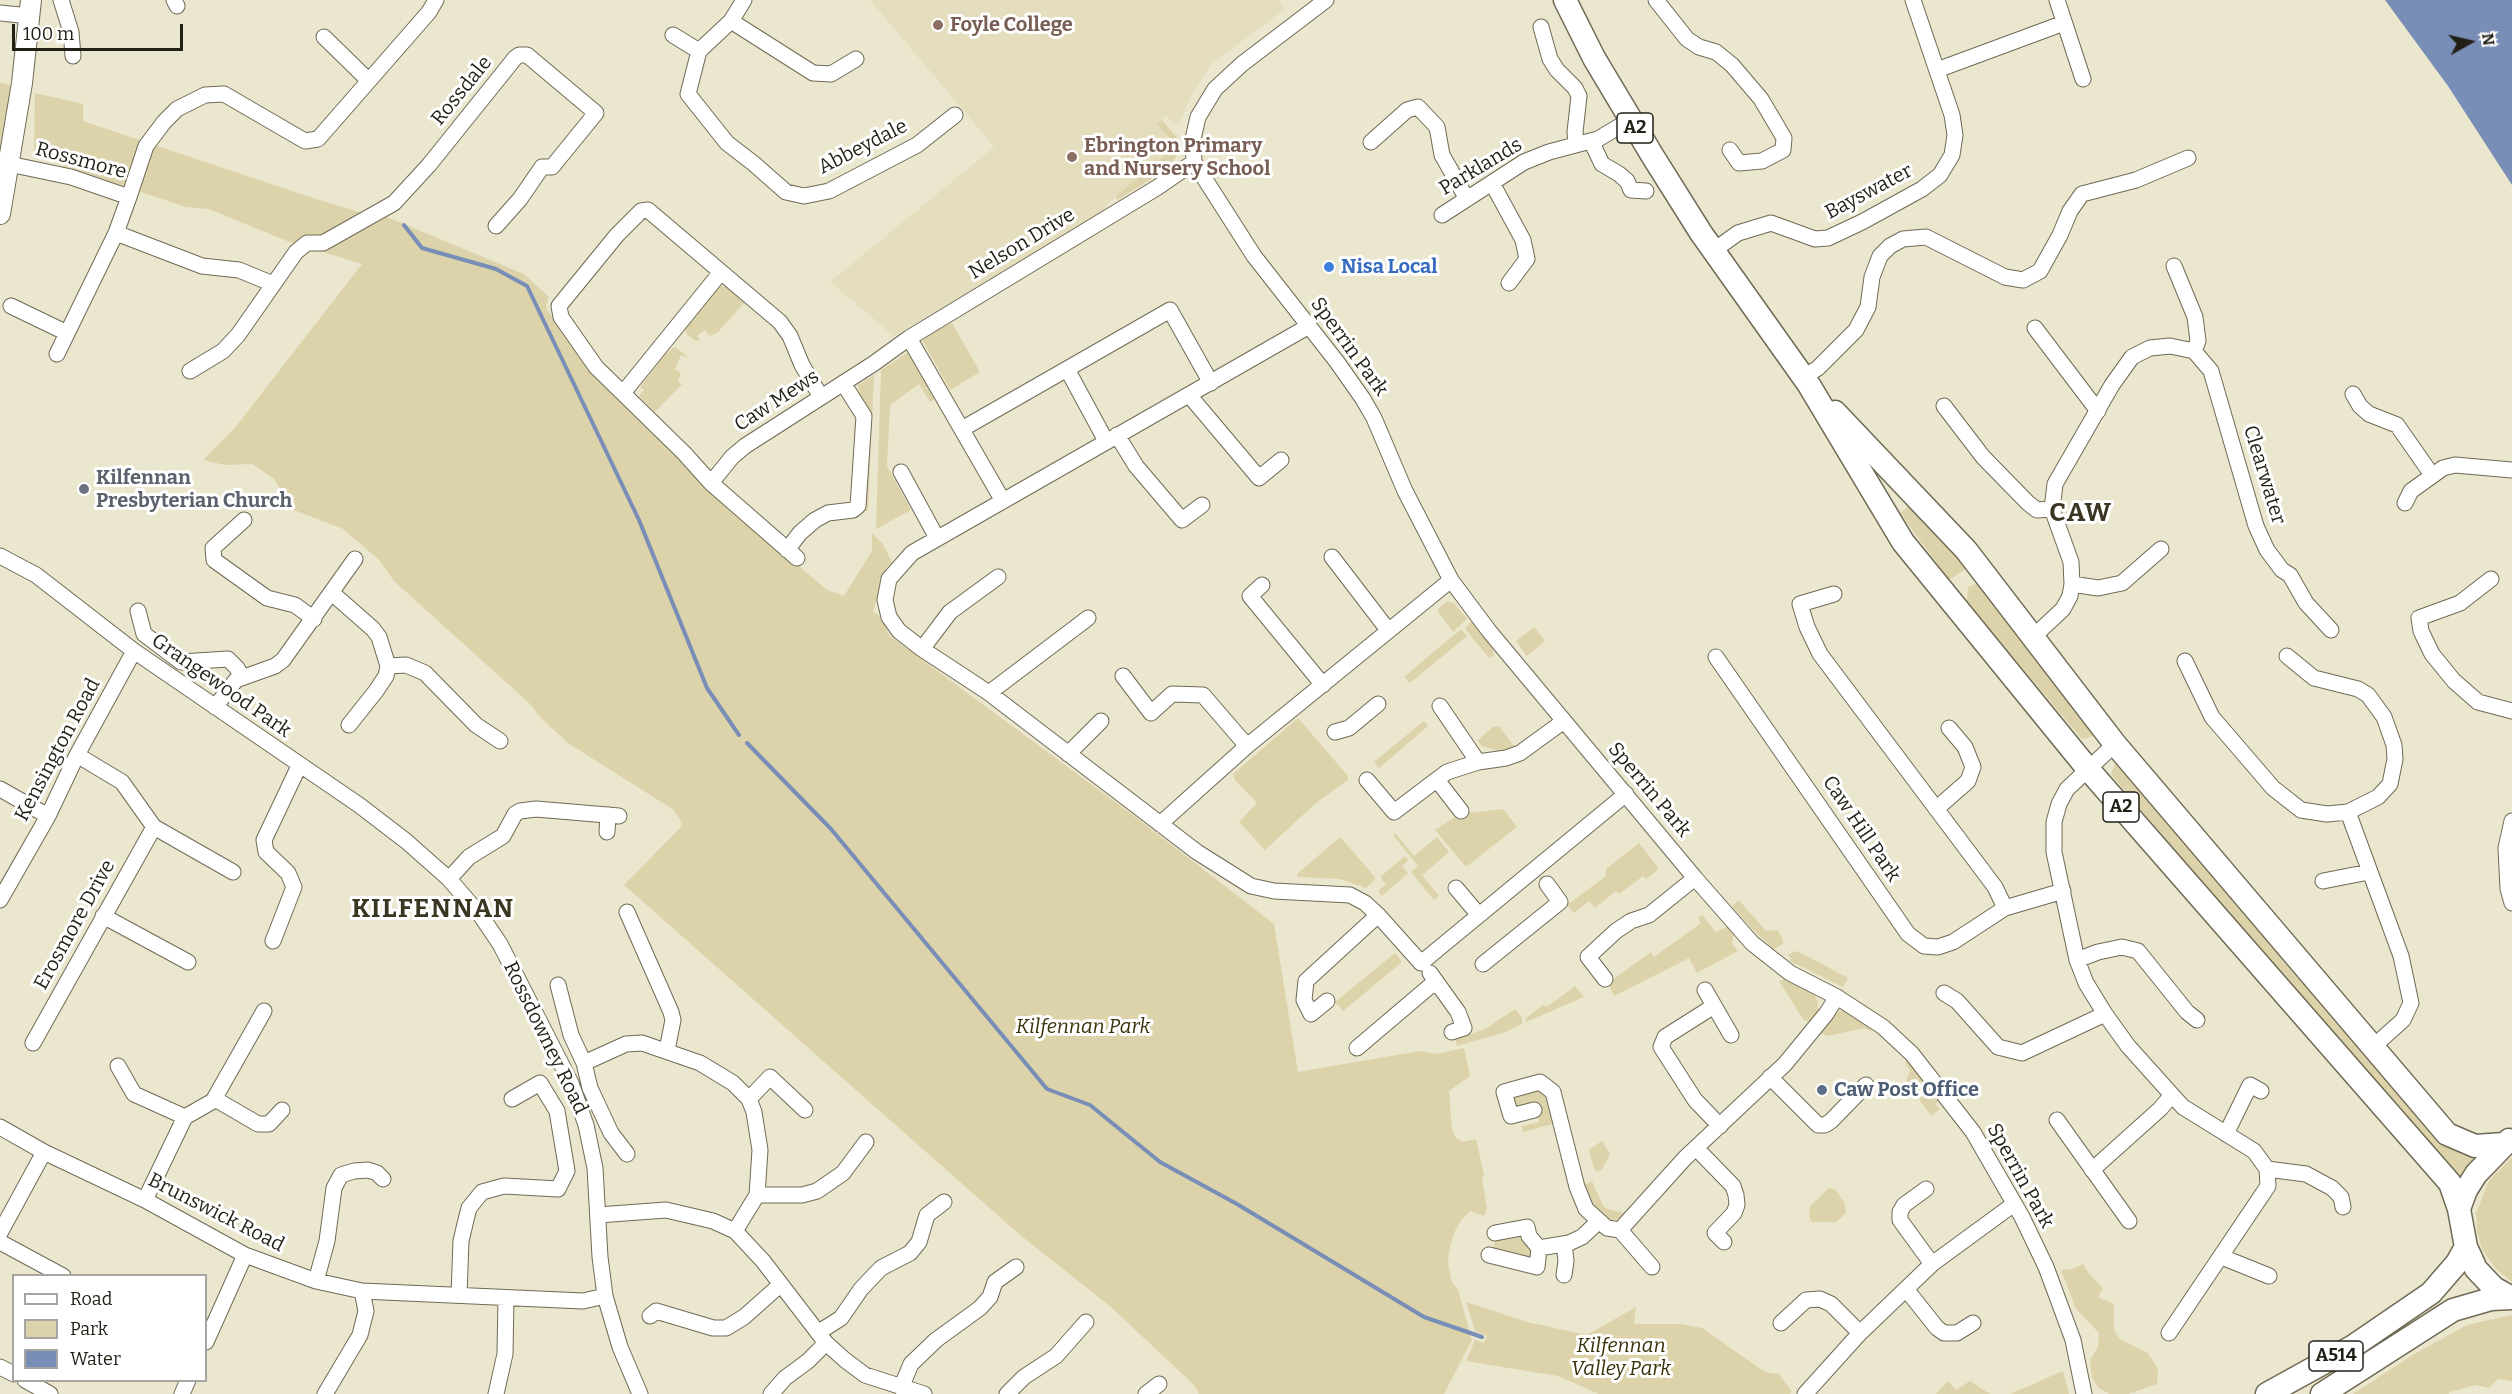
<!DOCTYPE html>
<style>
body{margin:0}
#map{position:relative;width:2512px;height:1394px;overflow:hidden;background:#ebe6ce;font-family:Bitter,serif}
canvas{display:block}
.legend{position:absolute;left:12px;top:1274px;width:195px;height:108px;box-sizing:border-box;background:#fff;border:2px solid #a6a5a2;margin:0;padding:8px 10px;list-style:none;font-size:18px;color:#211f16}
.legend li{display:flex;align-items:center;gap:12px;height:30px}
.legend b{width:30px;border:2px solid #a6a5a2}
.north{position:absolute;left:2440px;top:12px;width:60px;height:60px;-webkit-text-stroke:4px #fff;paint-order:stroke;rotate:82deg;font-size:16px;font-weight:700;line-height:24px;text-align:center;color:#211f16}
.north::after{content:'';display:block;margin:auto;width:21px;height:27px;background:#211f16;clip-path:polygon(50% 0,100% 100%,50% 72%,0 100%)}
.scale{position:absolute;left:12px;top:24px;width:171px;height:27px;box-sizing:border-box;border:3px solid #211f16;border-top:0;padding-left:8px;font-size:18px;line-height:21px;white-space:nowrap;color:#211f16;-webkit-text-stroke:4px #fff;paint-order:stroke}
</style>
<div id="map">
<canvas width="2512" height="1394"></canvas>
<ul class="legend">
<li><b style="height:8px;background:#fff"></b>Road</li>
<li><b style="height:16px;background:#ddd3ab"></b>Park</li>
<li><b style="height:16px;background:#788eb6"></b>Water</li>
</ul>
<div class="north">N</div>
<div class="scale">100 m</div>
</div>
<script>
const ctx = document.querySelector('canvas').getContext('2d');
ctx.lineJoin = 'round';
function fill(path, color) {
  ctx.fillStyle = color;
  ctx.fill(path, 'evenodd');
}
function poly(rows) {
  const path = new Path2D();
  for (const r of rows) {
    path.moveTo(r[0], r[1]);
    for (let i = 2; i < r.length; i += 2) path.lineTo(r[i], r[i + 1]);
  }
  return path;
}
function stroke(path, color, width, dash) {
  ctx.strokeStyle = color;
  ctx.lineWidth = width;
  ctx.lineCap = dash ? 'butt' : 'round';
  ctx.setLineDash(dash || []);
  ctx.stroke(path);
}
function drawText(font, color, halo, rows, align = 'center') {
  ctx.font = font + ' Bitter,serif';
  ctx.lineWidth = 6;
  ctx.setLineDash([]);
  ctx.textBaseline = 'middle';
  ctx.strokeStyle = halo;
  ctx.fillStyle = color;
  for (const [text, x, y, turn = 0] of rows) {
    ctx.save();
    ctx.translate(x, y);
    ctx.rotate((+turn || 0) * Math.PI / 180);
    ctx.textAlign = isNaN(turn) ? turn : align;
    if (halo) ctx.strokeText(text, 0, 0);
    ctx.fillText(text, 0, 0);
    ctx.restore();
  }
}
const built = poly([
 [870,0,1279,0,1285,9,1211,64,1190,98,1180,123,1174,124,1166,115,1158,123,1176,146,1107,204,1106,210,894,336,830,282,994,147]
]);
const green = poly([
 [0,82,16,88,3,156,0,154],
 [35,93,83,104,83,121,310,197,362,213,380,214,524,274,549,297,546,304,547,310,573,343,727,505,827,590,844,596,872,551,872,533,882,543,892,562,886,568,873,612,880,616,890,636,1134,816,1274,924,1298,1072,1420,1051,1437,1054,1464,1048,1470,1076,1449,1091,1452,1130,1456,1138,1463,1142,1476,1139,1484,1175,1482,1179,1487,1208,1484,1216,1470,1211,1460,1222,1453,1235,1449,1252,1448,1261,1451,1280,1458,1290,1472,1340,1444,1394,1199,1394,1194,1385,1111,1307,1020,1235,624,885,680,828,682,823,674,810,568,743,541,718,529,703,394,581,379,560,343,529,294,510,273,478,252,464,225,465,203,460,234,429,362,264,287,241,209,209,186,207,34,156],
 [1162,120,1181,142,1176,157,1165,171,1117,200,1116,196,1176,146,1157,124],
 [720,286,727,287,745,302,718,332,710,336,705,330,697,336,700,340,696,341,687,335,685,329],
 [952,323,980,372,950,390,923,341,927,335],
 [675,347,687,356,687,358,681,355,675,369,681,373,678,381,682,384,655,412,639,396,644,390,640,387,665,354],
 [908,352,935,399,930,402,919,384,890,405,887,466,911,510,876,529,881,370],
 [874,375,868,511,863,511,858,396,860,394,858,385],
 [1909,506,1967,568,1949,580,1900,513],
 [1978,583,2095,732,2094,735,2086,739,2081,738,1967,602,1968,587],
 [1447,601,1454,603,1467,619,1453,632,1437,610],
 [1472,620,1490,642,1494,655,1489,658,1465,629],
 [1534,627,1545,641,1527,656,1516,641],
 [1461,629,1467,636,1410,683,1404,677],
 [1298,718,1348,776,1348,780,1316,803,1265,850,1239,822,1257,803,1234,779,1233,774],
 [1424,721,1428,726,1379,768,1374,762],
 [1499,726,1514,746,1500,751,1481,746,1478,740,1493,727],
 [2115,764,2119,764,2445,1144,2464,1155,2478,1158,2466,1174,2455,1179,2400,1115,2123,789,2111,774],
 [1503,809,1517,827,1466,867,1435,830,1460,814],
 [1395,833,1414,856,1437,837,1449,852,1422,875,1439,896,1434,900,1411,872,1418,866,1393,835],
 [1340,837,1376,878,1366,888,1340,879,1298,877,1297,874],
 [1639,843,1659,869,1646,879,1643,876,1619,894,1616,891,1595,908,1589,901,1574,913,1570,909,1567,905,1606,876,1606,869],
 [1405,856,1408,860,1402,866,1408,873,1382,896,1378,891,1386,884,1380,877],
 [1739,900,1766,931,1777,930,1783,939,1783,944,1774,949,1757,934,1734,909,1733,905],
 [1702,915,1716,932,1728,926,1734,933,1732,944,1738,951,1697,973,1689,958,1614,996,1608,983,1651,952,1654,957,1701,923,1698,918],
 [1795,951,1805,955,1848,978,1843,987,1790,961,1791,958,1788,955],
 [1395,953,1402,962,1343,1011,1335,1002],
 [1788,978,1814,994,1818,1002,1818,1014,1810,1023,1803,1019,1779,981],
 [1575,986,1584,997,1526,1022,1525,1019,1543,1005,1547,1007],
 [1515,1009,1522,1017,1522,1024,1503,1033,1457,1046,1455,1039,1485,1029],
 [1840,1011,1847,1011,1870,1025,1872,1032,1864,1028,1828,1036,1820,1033,1834,1014],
 [1910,1061,1939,1096,1936,1105,1940,1109,1931,1116,1906,1080,1910,1071,1905,1062],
 [1538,1087,1545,1096,1553,1124,1523,1132,1522,1126,1539,1122,1536,1105,1520,1108,1514,1106,1512,1099,1514,1095],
 [1602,1141,1610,1154,1602,1169,1597,1172,1594,1169,1589,1150],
 [2512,1157,2512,1282,2495,1268,2482,1249,2477,1231,2476,1213,2489,1181],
 [1592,1181,1603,1206,1608,1209,1624,1213,1620,1219,1606,1221,1592,1206,1584,1185],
 [1829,1188,1836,1190,1845,1204,1846,1213,1836,1222,1812,1222,1809,1217,1810,1206],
 [1520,1233,1534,1251,1530,1258,1493,1250,1496,1238],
 [2083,1264,2090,1275,2103,1288,2098,1297,2114,1304,2114,1329,2119,1339,2148,1353,2158,1369,2157,1384,2128,1394,2109,1394,2099,1388,2092,1378,2090,1360,2098,1347,2099,1333,2076,1309,2061,1270,2073,1269],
 [1466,1302,1527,1322,1587,1335,1636,1307,1634,1324,1679,1324,1702,1328,1765,1372,1779,1374,1792,1392,1790,1394,1599,1394,1558,1376,1466,1361,1475,1340,1484,1343,1487,1336,1475,1331],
 [2512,1315,2512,1381,2498,1379,2489,1388,2476,1385,2449,1392,2449,1394,2353,1394,2414,1354,2467,1325],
 [2063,1371,2069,1394,2010,1394],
 [1948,1381,1956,1390,1970,1381,1990,1394,1936,1394]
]);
const water = poly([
 [2385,0,2512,0,2512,185,2448,86]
]);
const stream = poly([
 [404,225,422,248,496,269,527,286,639,520,707,688,739,735],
 [747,743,831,829,1047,1089,1090,1105,1160,1162,1237,1204,1424,1317,1482,1337]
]);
const minor = poly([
 [61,0,71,32,73,56],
 [174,0,177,6],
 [744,0,731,21,699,51,688,94,727,143,753,163,786,192,804,196,829,191,917,145,955,115],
 [1326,0,1242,64,1215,89,1198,117,1193,139,1194,162,1254,256,1337,362,1363,399,1374,418,1405,491,1451,580,1489,631,1695,878,1752,943,1790,973,1837,997,1883,1027,1912,1054,1973,1132,2022,1217,2046,1267,2073,1340,2084,1394],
 [1656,0,1687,39,1699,47,1716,52,1732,65,1761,99,1784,138,1783,150,1762,161,1739,163,1730,150],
 [2057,0,2083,79],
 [0,13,30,16],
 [731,21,813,73,831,74,856,59],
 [1541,27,1550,59,1557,70,1575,88,1579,96,1575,132,1576,144],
 [673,35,699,51],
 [324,37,368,80],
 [1937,70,2064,23],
 [1591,141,1602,164,1619,174,1627,181,1631,190,1646,191],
 [1371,142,1407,110,1418,107,1437,127,1442,155,1467,199],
 [9,164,71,177,129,197,146,146,164,122,177,109,205,95,224,94,305,141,318,139,429,12,436,0],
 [1492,183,1523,240,1527,259,1509,283],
 [1442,215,1524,162,1549,152,1598,139,1630,120],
 [116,233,202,266,239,270,273,284],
 [1713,251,1738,233,1771,223,1815,239,1828,238,1862,222,1922,189,1940,175,1952,155,1955,135,1952,115,1913,0],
 [2174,266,2195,317,2198,341,2194,351],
 [11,306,67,333],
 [1309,326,912,553,889,579,885,600,889,617,899,631,922,649,989,693,1197,852,1251,886,1274,891,1350,895,1365,903,1378,915,1421,963,1626,794],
 [2035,328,2098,411],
 [909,338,1003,501],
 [57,354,116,233,129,197],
 [1067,369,1170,310,1211,383],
 [190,371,223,351,238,335,296,252,307,243,323,243,394,203,429,165,515,58,519,55,527,55,596,113,552,167,542,167,520,199,496,226],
 [1804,377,1818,368,1856,330,1868,307,1872,277,1880,256,1890,246,1903,239,1926,237,2005,277,2023,280,2040,271,2060,235,2070,211,2082,194,2136,180,2188,158],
 [623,393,721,272],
 [2353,394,2360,406,2369,414,2397,425,2432,475],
 [1189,395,1259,478,1281,460],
 [1944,406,1983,457,2028,503,2037,510,2052,509],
 [962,429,1067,369,1106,441],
 [1117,435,1136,466,1182,520,1202,505],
 [901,472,937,538],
 [711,483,732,457,745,446,873,364,909,338,1158,187,1194,162],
 [2405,503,2411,491,2443,468,2455,465,2512,470],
 [244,520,213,548,214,560,267,598,295,605,314,619],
 [787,550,800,533,815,520,828,513,853,510,858,506,864,416,843,383],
 [0,556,36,575,134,651,359,805,406,841,449,879,481,916,500,944,571,1083,586,1125,595,1168,600,1257,605,1296,620,1347,640,1394],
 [1332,557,1388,630],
 [797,558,711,483,684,453,596,367,561,317,559,306,617,235,641,211,648,210,780,322,790,336,802,365,821,397],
 [2491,579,2460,603,2419,618,2421,631,2432,654,2454,681,2478,702,2512,711],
 [2072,584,2098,588,2122,583,2161,549],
 [1262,585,1250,596,1323,685],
 [332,593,373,629,379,637,388,666,386,676,376,691,349,725],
 [1834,594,1800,604,1807,627,1820,654,1995,887,2005,908],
 [138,611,144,634,181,662,228,659,237,668,242,677],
 [2032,638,2063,609,2070,596,2072,584,2071,562,2052,509,2055,484,2112,385,2132,357,2150,348,2170,346,2194,351,2211,371,2256,526,2267,550,2282,570,2290,575,2306,603,2331,630],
 [922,649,950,612,998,577],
 [1716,657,1908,934,1924,946,1938,947,1953,942,2005,908,2063,891],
 [2185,661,2212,717,2273,788,2301,810,2327,814,2348,812,2378,797,2390,784,2395,759,2394,745,2384,717,2368,695,2358,689,2314,678,2287,656],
 [388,666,406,665,425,673,476,725,500,741],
 [1123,676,1151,713,1172,694,1203,695,1247,746],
 [989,693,1088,618],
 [1440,706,1478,762],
 [215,707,236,680,275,666,283,660,355,559],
 [1335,732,1349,728,1378,704],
 [2115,744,2067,789,2059,804,2054,822,2054,852,2077,960,2086,983,2105,1014,2128,1046,2172,1095,2183,1107,2254,1151,2267,1169,2268,1186,2169,1333],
 [1068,754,1101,721],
 [77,755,122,782,154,827,233,872],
 [1367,780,1394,812,1447,772,1478,762,1506,758,1520,753,1564,721],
 [1437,780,1461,811],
 [0,789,48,816],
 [1936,809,1968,781,1973,767,1965,747,1949,728],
 [2348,812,2401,956,2411,1003,2403,1020,2374,1046],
 [2512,821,2506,848,2508,889,2512,903],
 [1160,824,1247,746,1451,580],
 [607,832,608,815],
 [449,879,469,857,503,836,515,814,520,811,536,809,619,816],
 [2323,881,2369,872],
 [1456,888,1478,914],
 [0,900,48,816,77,755,134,651],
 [627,912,671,1012,673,1020,667,1050],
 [103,916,188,962],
 [273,941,294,887,288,873,266,852,264,840,299,766],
 [2077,960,2098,952,2122,947,2138,951,2187,1012,2197,1020],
 [1483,964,1560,902,1547,884],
 [1430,973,1458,1012,1464,1028,1452,1032],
 [1605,979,1588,957,1616,931,1631,921,1649,915,1695,878],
 [558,985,571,1035,584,1063,590,1088,611,1133,627,1154],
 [1705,990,1731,1035],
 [1944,993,1957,1001,1998,1047,2022,1053,2105,1014],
 [1327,1001,1311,1014,1304,1000,1306,981,1378,915],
 [1714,1006,1665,1037,1661,1047,1695,1100,1720,1126],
 [33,1043,154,827],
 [1357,1048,1436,981],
 [584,1063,626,1044,642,1043,700,1063,733,1083,749,1099,754,1112,760,1150,757,1195,735,1231],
 [118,1066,134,1094,185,1117],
 [1770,1077,1818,1125,1825,1125,1831,1121,1866,1085],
 [215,1099,258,1124,269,1124,282,1110],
 [749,1099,770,1077,805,1110],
 [1534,1110,1511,1116,1504,1092,1540,1082,1553,1092,1577,1187,1586,1209,1607,1228,1620,1230,1652,1267],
 [2057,1120,2129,1221],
 [0,1127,44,1152,145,1200,245,1255,316,1281,362,1291,583,1301,605,1296],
 [2226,1134,2250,1085,2261,1091],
 [1696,1148,1733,1186,1736,1195,1737,1205,1734,1213,1715,1233,1724,1242],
 [2267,1169,2306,1174,2332,1188,2341,1197,2343,1207],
 [2092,1170,2160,1109,2172,1095],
 [1926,1189,1904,1205,1900,1212,1900,1220,1932,1264],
 [757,1195,802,1195,817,1191,843,1173,866,1142],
 [145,1200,185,1117,213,1101,264,1011],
 [598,1215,666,1210,713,1221,735,1231,763,1261,826,1343,845,1360,865,1375,924,1394],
 [1620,1230,1685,1158,1785,1064,1826,1014,1837,997],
 [0,1233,44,1152],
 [0,1242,63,1276],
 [1564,1244,1566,1261,1564,1275],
 [1539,1248,1569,1243,1582,1237,1599,1221],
 [1489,1255,1537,1267,1539,1248,1529,1236,1527,1227,1495,1233],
 [2222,1257,2269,1276],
 [316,1281,327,1241,334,1188,341,1175,354,1171,368,1170,377,1173,383,1179],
 [1906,1289,1937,1328,1944,1333,1957,1333,1973,1323],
 [459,1295,461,1241,465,1224,469,1208,482,1192,504,1186,558,1189,567,1171,557,1111,540,1083,512,1099],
 [650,1316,656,1311,713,1328,726,1328,744,1317,780,1285],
 [1781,1323,1806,1300,1820,1299,1831,1304,1860,1333],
 [819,1332,841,1318,861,1289,881,1268,910,1253,919,1242,927,1215,944,1202],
 [206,1342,245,1255],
 [0,1367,14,1374],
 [25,1380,50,1394],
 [901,1388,911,1364,936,1340,980,1308,990,1297,995,1282,1016,1267],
 [182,1394,188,1380],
 [325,1394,360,1335,366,1311,362,1291],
 [496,1394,505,1354,506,1298],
 [771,1394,785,1378,808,1361,826,1343],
 [1007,1394,1024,1377,1056,1356,1086,1322],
 [1146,1394,1159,1384],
 [1805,1394,1860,1333,1932,1264,2014,1204]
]);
const major = poly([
 [0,214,22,83,31,0]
]);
const highway = poly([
 [1565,0,1594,58,1652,155,1701,233,1809,385,1903,542,2088,769,2450,1183,2459,1209],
 [1835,412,1966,550,2115,744,2447,1134,2475,1146,2504,1144],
 [2509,1140,2476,1174,2466,1190,2459,1209,2466,1247,2476,1269,2494,1288,2512,1298],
 [2267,1394,2352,1347,2431,1293,2457,1263,2466,1247],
 [2322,1394,2453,1310,2491,1299,2512,1298]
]);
const markers = [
 [938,25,6,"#8d6e63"],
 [1072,157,6,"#8d6e63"],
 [1329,267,6,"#3f7fe0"],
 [84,489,6,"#6b7280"],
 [1822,1090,6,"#5c6f8a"]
];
const shields = [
 [1635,128,36],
 [2121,807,36],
 [2336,1356,54]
];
const shieldNames = [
 ["A2",1635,128],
 ["A2",2121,807],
 ["A514",2336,1356]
];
const educationNames = [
 ["Foyle College",950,25],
 ["Ebrington Primary",1084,146],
 ["and Nursery School",1084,169]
];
const streetNames = [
 ["Rossdale",462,91,-51],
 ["Abbeydale",863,147,-27],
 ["Rossmore",81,161,15],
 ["Parklands",1481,167,-31],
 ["Bayswater",1869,192,-28],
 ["Nelson Drive",1022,244,-31],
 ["Sperrin Park",1349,347,54],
 ["Caw Mews",777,401,-33],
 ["Clearwater",2264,475,73],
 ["Grangewood Park",221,686,35],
 ["Kensington Road",58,750,-62],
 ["Sperrin Park",1649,790,50],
 ["Caw Hill Park",1861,829,56],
 ["Erosmore Drive",75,925,-61],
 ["Rossdowney Road",545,1038,64],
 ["Sperrin Park",2020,1176,61],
 ["Brunswick Road",216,1213,27]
];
const shopNames = [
 ["Nisa Local",1341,267]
];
const worshipNames = [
 ["Kilfennan",96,478],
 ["Presbyterian Church",96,501]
];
const parkNames = [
 ["Kilfennan Park",1083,1027],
 ["Kilfennan",1621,1346],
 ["Valley Park",1621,1369]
];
const serviceNames = [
 ["Caw Post Office",1834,1090]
];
const districtNames = [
 ["CAW",2081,514],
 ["KILFENNAN",433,910]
];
fill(built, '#e5debe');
fill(green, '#ddd3ab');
fill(water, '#788eb6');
stroke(stream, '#788eb6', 4);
stroke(minor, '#6f6a55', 17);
stroke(major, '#6f6a55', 22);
stroke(highway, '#6f6a55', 25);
stroke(minor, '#fff', 15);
stroke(major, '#fff', 20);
stroke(highway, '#fff', 22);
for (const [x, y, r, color] of markers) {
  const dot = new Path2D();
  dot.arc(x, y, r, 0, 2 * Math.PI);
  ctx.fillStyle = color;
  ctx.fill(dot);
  stroke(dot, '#fff', 2);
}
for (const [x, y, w] of shields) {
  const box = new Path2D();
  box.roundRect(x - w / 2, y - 15, w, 30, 4.5);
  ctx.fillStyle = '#fff';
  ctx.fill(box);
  stroke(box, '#211f16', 1.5);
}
drawText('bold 18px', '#211f16', null, shieldNames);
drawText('bold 20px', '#785e54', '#fff', educationNames, 'left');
drawText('20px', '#211f16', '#fff', streetNames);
drawText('bold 20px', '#366cbe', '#fff', shopNames, 'left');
drawText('bold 20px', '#5b616d', '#fff', worshipNames, 'left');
drawText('italic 20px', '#3a3109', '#fff', parkNames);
drawText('bold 20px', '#4e5e75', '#fff', serviceNames, 'left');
ctx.letterSpacing = '1.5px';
drawText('bold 26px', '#3a3622', '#fff', districtNames);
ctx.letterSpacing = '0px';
</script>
